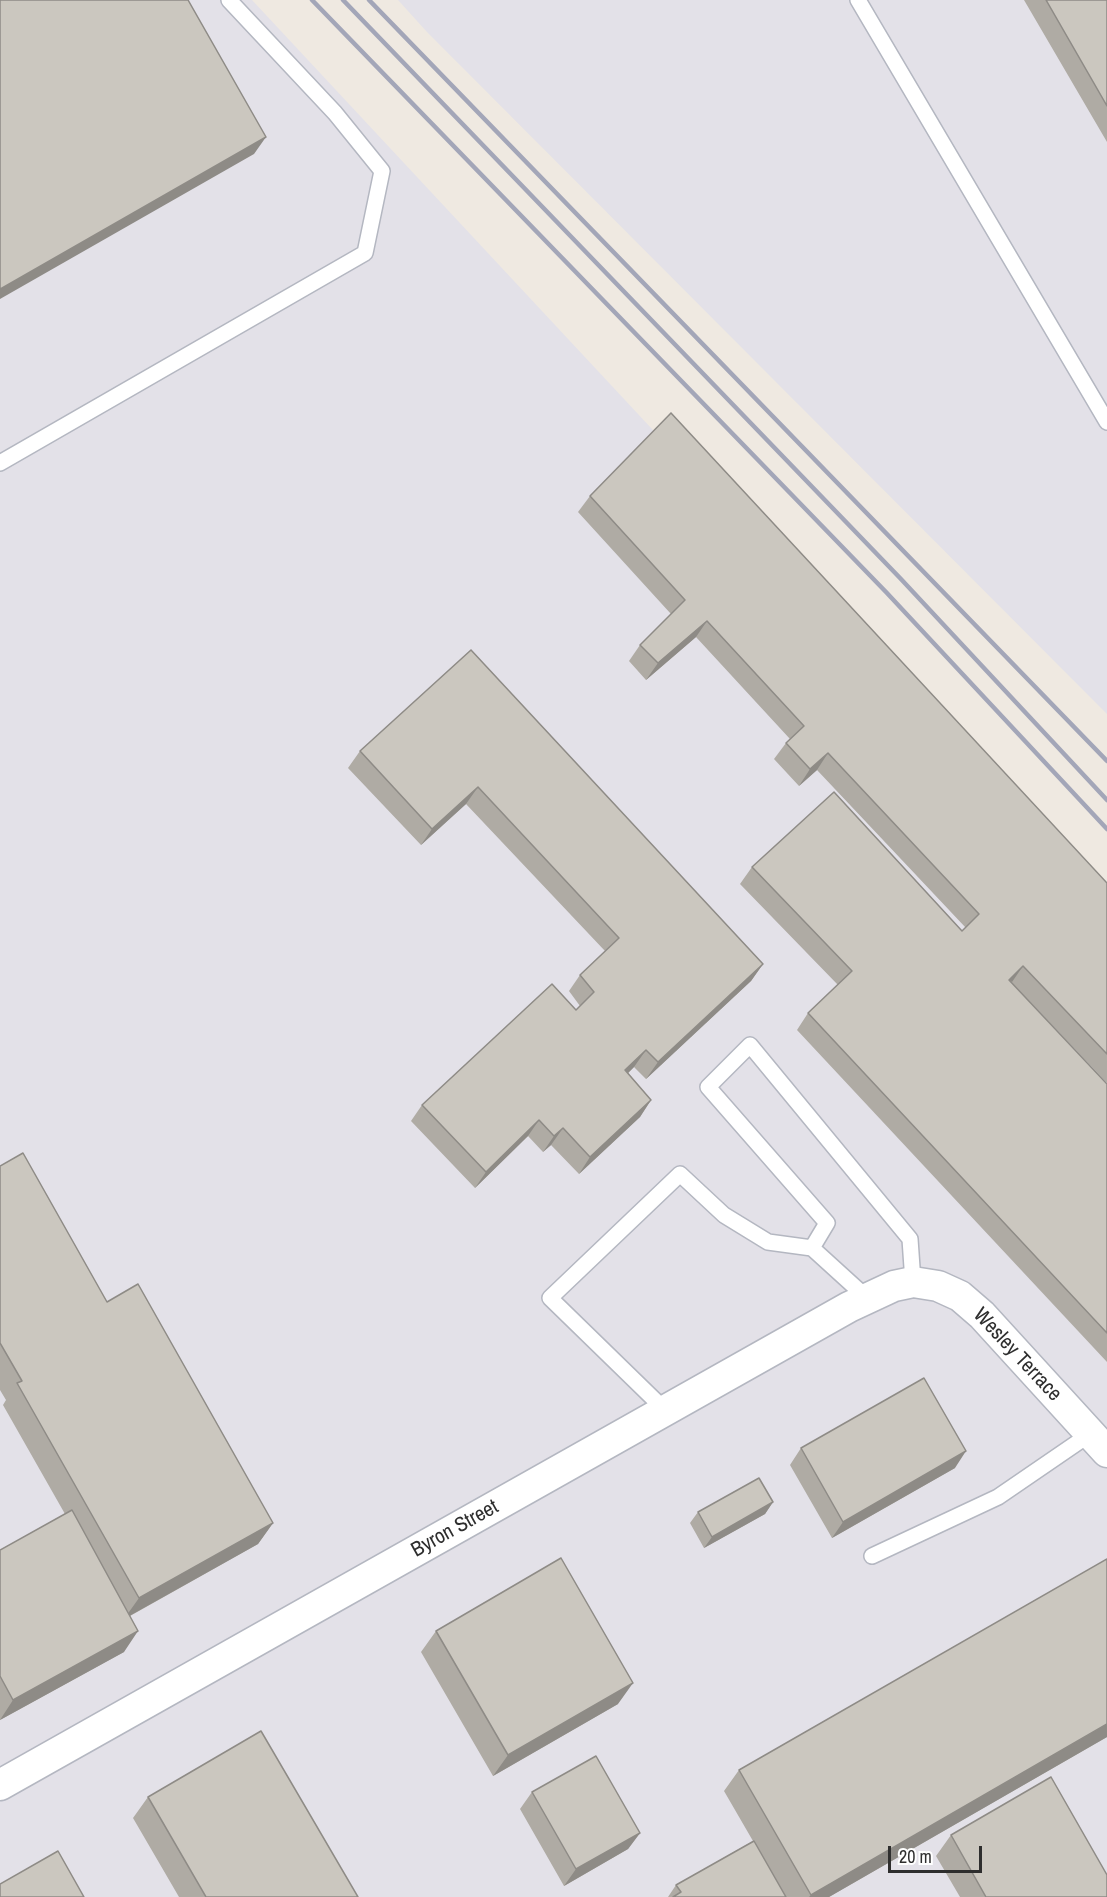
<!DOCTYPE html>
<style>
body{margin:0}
#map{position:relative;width:1107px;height:1897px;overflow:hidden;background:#efe9e1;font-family:"Archivo Narrow",sans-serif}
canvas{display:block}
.scale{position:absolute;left:888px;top:1846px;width:94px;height:27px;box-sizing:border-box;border:3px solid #2e2e2e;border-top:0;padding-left:8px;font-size:18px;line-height:21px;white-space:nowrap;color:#2e2e2e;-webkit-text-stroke:4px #fff;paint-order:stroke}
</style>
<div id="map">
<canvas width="1107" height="1897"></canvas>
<div class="scale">20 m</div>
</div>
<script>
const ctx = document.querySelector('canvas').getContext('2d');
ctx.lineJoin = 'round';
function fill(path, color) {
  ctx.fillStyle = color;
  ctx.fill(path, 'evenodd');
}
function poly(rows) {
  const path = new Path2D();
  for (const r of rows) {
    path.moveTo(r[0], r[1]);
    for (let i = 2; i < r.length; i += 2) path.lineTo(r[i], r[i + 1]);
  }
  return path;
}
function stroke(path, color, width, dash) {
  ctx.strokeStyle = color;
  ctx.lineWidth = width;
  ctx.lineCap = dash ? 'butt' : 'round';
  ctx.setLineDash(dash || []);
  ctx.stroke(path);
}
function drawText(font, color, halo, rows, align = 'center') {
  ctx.font = font + ' "Archivo Narrow",sans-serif';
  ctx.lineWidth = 4.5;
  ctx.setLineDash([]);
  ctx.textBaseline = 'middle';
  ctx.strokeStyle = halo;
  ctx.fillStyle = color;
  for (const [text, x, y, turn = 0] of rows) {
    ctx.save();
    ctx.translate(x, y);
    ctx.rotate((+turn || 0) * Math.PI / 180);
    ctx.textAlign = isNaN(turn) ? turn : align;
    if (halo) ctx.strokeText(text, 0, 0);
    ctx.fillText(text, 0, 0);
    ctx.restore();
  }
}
const industrial = poly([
 [0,0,252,0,1107,917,1107,1897,0,1897],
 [398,0,1107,0,1107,714,427,32]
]);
const service = poly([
 [858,0,1107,422],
 [0,463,365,253,382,171,335,113,229,0],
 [812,1248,827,1223,708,1087,750,1045,910,1239,913,1282],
 [665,1410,550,1298,680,1174,724,1215,768,1242,812,1248,867,1298],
 [872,1556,998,1497,1090,1434]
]);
const minor = poly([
 [0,1785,849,1307,894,1286,913,1282,938,1286,960,1296,982,1315,1107,1452]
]);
const rail = poly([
 [312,0,886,592,1107,829],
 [343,0,900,578,1107,800],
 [369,0,1107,761]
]);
const wall = poly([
 [1024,0,1107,0,1107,142],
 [590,496,1107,883,1107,1083,1012,983,1107,1084,1107,1362,797,1030,808,1013,838,985,740,884,752,867,962,931,966,928,817,770,799,786,774,759,786,743,790,739,696,637,646,680,629,661,640,645,671,614,578,512],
 [471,650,763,964,751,981,646,1079,634,1067,628,1073,651,1100,640,1117,579,1174,551,1145,543,1152,528,1136,475,1188,411,1121,422,1105,576,1010,580,1006,569,991,580,975,605,951,466,804,421,845,348,768,360,751],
 [0,1166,107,1302,273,1523,258,1544,130,1616,124,1652,0,1720,0,1550,65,1514,3,1405,6,1400,0,1390],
 [801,1448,955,1468,832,1538,790,1465],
 [773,1502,765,1514,704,1548,690,1523,698,1512],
 [1107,1559,1107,1737,829,1897,668,1897,676,1885,753,1841,724,1791,739,1770],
 [436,1631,618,1704,493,1776,421,1652],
 [532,1792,640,1833,628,1849,564,1886,520,1809],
 [148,1797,358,1897,179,1897,133,1818],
 [951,1835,1107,1897,960,1897,936,1856]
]);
const shadedWall = poly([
 [266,137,254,154,0,299,0,289],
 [707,621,696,637,646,680,658,663],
 [828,753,817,770,799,786,810,769],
 [478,787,466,804,421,845,432,829],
 [763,964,751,981,646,1079,658,1062],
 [1023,966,1012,982,1009,980],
 [646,1050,634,1067,614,1087,625,1070],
 [651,1100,640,1117,579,1174,590,1157],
 [539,1120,528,1136,475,1188,486,1172],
 [563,1128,551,1145,543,1152,554,1136],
 [966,1451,955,1468,832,1538,843,1522],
 [773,1502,765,1514,704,1548,712,1537],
 [273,1523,258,1544,124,1619,139,1598],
 [138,1631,124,1652,0,1720,13,1700],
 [633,1683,618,1704,493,1776,508,1755],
 [1107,1724,1107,1737,829,1897,809,1897,811,1895],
 [640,1833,628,1849,564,1886,576,1869]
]);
const building = poly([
 [0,0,188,0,266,137,0,289,0,0],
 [1046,0,1107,0,1107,106,1046,0],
 [671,413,1107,883,1107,1054,1023,966,1009,980,1107,1084,1107,1333,808,1013,852,971,752,867,834,792,962,931,979,914,828,753,810,769,786,743,804,726,707,621,658,663,640,645,685,600,590,496,671,413],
 [471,650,763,964,658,1062,646,1050,625,1070,651,1100,590,1157,563,1128,554,1136,539,1120,486,1172,422,1105,552,984,576,1010,594,992,580,975,619,938,478,787,432,829,360,751,471,650],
 [23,1153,107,1302,138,1284,273,1523,139,1598,17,1383,22,1381,0,1343,0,1166,23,1153],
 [924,1378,966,1451,843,1522,801,1448,924,1378],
 [759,1478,773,1502,712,1537,698,1512,759,1478],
 [72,1510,138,1631,13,1700,0,1676,0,1550,72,1510],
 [561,1558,633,1683,508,1755,436,1631,561,1558],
 [1107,1559,1107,1724,811,1895,739,1770,1107,1559],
 [261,1731,358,1897,206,1897,148,1797,261,1731],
 [596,1756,640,1833,576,1869,532,1792,596,1756],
 [1051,1777,1107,1875,1107,1897,986,1897,951,1835,1051,1777],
 [754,1841,786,1897,673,1897,681,1892,676,1885,754,1841],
 [58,1851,84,1897,0,1897,0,1884,58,1851]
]);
const streetNames = [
 ["Wesley Terrace",1017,1355,47],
 ["Byron Street",455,1529,-29]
];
fill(industrial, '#e3e1e8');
stroke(service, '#b4b7c1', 18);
stroke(minor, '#b4b7c1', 33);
stroke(service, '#fff', 15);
stroke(minor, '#fff', 30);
stroke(rail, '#a3a6b8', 4.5);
fill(wall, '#afaba4');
fill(shadedWall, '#8e8b86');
fill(building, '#cbc7bf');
stroke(building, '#8e8b86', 1.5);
drawText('21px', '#2e2e2e', '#fff', streetNames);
</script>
